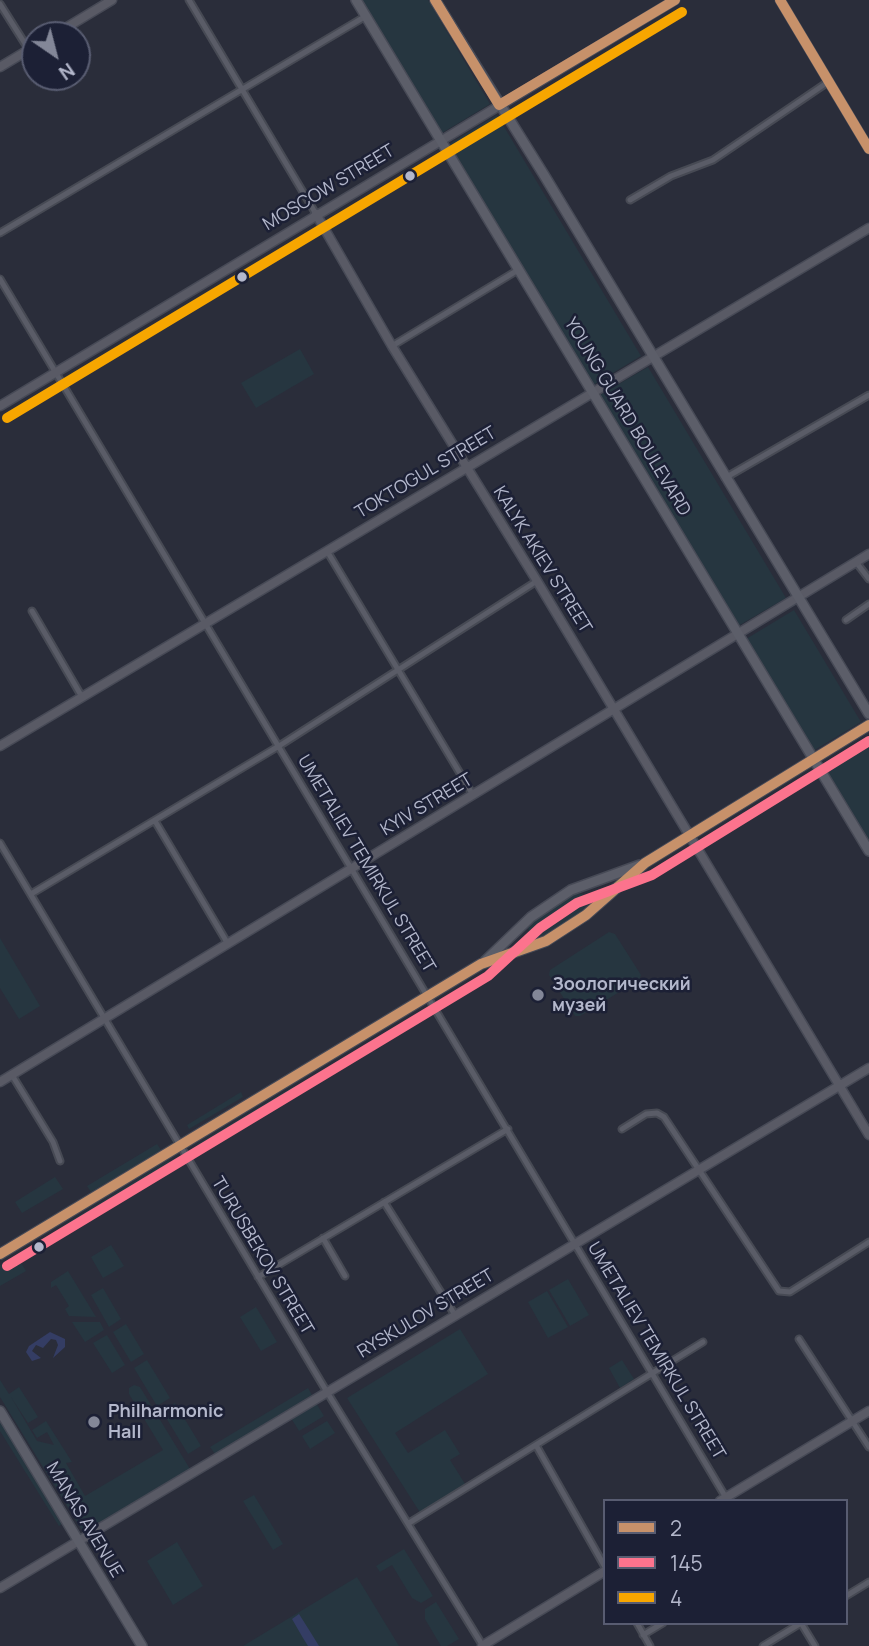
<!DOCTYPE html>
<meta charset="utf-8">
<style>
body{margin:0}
#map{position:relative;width:869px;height:1646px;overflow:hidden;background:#2a2d3a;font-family:Manrope,sans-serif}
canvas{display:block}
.legend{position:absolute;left:603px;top:1499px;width:245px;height:126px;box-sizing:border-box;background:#1c2035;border:2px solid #585c71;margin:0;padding:9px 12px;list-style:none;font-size:21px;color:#b3b7cb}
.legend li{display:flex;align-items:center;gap:14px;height:35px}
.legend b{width:35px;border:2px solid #585c71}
.north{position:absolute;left:21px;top:21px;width:70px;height:70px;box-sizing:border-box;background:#1c2035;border:2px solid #585c71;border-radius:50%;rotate:145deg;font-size:19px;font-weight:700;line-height:28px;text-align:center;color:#b3b7cb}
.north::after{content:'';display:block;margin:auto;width:24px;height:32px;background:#838798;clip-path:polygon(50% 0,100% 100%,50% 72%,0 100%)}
</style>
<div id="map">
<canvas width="869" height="1646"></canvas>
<ul class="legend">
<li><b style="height:9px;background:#c7916a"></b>2</li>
<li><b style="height:9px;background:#fc738d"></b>145</li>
<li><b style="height:9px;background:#f7a600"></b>4</li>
</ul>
<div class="north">N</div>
</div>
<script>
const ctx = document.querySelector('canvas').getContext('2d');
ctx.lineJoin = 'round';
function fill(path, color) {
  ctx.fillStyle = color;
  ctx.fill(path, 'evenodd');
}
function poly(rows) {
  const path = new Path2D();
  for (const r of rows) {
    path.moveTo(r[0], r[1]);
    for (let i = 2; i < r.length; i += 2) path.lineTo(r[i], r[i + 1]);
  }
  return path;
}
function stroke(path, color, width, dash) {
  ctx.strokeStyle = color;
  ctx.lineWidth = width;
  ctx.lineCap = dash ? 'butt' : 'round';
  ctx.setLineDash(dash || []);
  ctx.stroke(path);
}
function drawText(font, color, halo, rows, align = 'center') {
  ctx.font = font + ' Manrope,sans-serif';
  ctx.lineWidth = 5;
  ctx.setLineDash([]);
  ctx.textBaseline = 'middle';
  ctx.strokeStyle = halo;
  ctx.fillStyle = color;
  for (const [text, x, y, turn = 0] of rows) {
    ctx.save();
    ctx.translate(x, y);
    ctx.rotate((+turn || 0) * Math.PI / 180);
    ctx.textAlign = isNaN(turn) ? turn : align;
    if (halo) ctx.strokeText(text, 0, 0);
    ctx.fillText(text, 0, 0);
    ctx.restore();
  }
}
const green = poly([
 [362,0,428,0,490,104,442,133],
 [497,115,641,356,593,385,449,144],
 [300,349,314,374,256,408,241,383],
 [648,367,786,598,738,626,600,395],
 [794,610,861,722,813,751,746,639],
 [869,738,869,844,822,766],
 [576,892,589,897,587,910,544,937,532,937,528,928,531,922],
 [609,932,615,934,641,975,639,980,580,1016,575,1016,549,975,550,970],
 [0,938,40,1006,19,1019,0,988],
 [294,1086,297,1090,200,1149,197,1144],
 [241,1092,243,1097,189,1129,187,1125],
 [157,1144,161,1150,91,1192,87,1186],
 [169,1160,172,1165,62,1233,59,1228],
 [55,1177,63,1189,22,1213,15,1202],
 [111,1245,124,1266,103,1278,91,1257],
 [17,1256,26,1271,0,1286,0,1265],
 [68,1271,96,1317,69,1316,65,1309,69,1306,56,1285,51,1288,51,1282],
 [568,1279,589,1315,570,1326,549,1290],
 [103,1288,121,1319,109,1327,91,1295],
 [547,1291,568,1327,548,1338,528,1302],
 [256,1307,277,1342,261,1351,240,1317],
 [72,1322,100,1322,104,1330,85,1342],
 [126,1324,144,1354,131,1362,113,1332],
 [460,1329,488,1374,395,1433,408,1453,445,1430,460,1454,450,1460,467,1487,421,1514,347,1398],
 [107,1335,125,1365,112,1373,93,1343],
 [147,1360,170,1398,157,1406,134,1368],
 [622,1360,634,1379,620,1388,609,1368],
 [0,1380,9,1394,19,1387,38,1417,28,1423,11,1397,37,1441,54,1445,47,1432,37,1438,32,1430,46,1421,72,1462,66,1463,85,1496,163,1450,129,1394,129,1388,134,1385,140,1387,190,1469,83,1532,0,1397],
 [308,1388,312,1395,215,1454,210,1447],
 [175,1403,201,1446,188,1454,162,1411],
 [316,1403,324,1416,299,1431,291,1418],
 [0,1421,63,1523,59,1526,0,1431],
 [327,1421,335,1433,310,1449,302,1436],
 [254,1495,283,1544,273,1550,243,1501],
 [177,1542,203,1586,173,1605,147,1561],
 [404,1549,433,1596,421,1603,412,1598,392,1565,380,1572,376,1566],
 [357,1577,399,1646,243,1646],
 [436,1602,459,1639,447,1646,441,1646,425,1619,425,1609]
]);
const water = poly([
 [50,1332,65,1339,65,1347,53,1358,58,1345,56,1340,51,1339,43,1348,36,1345,32,1351,41,1358,32,1361,26,1352,29,1346],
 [299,1614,311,1633,319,1646,308,1646,303,1638,292,1619]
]);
const street = poly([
 [189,0,316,214],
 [0,4,29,50],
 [630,200,671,176,713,160,828,82],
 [0,233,366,16],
 [0,279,728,1501],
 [392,346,518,270],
 [725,478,869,395],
 [327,551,473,795],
 [856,562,869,579],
 [32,611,82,697],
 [846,620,869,604],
 [155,821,228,944],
 [0,843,327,1392,483,1646],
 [31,894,279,746,537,581],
 [12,1075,53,1142,60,1161],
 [622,1129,646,1114,657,1113,664,1117,779,1291,790,1292,869,1242],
 [384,1202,455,1315],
 [323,1238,345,1276],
 [258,1277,508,1129],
 [799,1339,869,1447],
 [537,1447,605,1567],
 [409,1523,703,1342],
 [846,1596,869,1582],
 [637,1623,650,1646],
 [801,1623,815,1646],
 [643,1635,663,1623],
 [763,1646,801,1623]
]);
const secondary = poly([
 [780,0,869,149],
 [54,35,112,0],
 [0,67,35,46],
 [316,214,392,346,537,581,869,1135],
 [0,406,675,0],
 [0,746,869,228],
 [0,1082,869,554],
 [720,1501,869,1411],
 [0,1588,869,1068],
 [482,1646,605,1571]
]);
const primary = poly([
 [356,0,869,851],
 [435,0,544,175,869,714],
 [485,961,531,917,571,890,640,865],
 [0,1254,481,964,546,941,586,915,645,863,869,725],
 [0,1411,142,1646]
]);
const bus1 = poly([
 [435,0,499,105,675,0],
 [780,0,869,149],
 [0,1254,481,964,546,941,586,915,645,863,869,725]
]);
const bus2 = poly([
 [7,1266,488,976,540,928,577,903,652,875,869,741]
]);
const bus3 = poly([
 [7,418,682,12]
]);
const markers = [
 [410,176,6,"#b3b7cb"],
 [242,277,6,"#b3b7cb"],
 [538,995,7,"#838798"],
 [39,1247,6,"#b3b7cb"],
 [94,1422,7,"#838798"]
];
const streetNames = [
 ["MOSCOW STREET",329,188,-31],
 ["YOUNG GUARD BOULEVARD",627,417,59],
 ["TOKTOGUL STREET",426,473,-31],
 ["KALYK AKIEV STREET",542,560,58],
 ["KYIV STREET",427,805,-31],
 ["UMETALIEV TEMIRKUL STREET",366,864,59],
 ["TURUSBEKOV STREET",262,1256,59],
 ["RYSKULOV STREET",426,1314,-31],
 ["UMETALIEV TEMIRKUL STREET",656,1351,59],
 ["MANAS AVENUE",84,1520,59]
];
const poiNames = [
 ["Зоологический",552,985],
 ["музей",552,1006],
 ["Philharmonic",108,1412],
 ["Hall",108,1433]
];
fill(green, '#263640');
fill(water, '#343d64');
stroke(street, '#474a54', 9);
stroke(secondary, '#474a56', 11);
stroke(primary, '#474a56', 12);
stroke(street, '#5a5c67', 5);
stroke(secondary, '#595a65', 8);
stroke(primary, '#5c5e69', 9);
stroke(bus1, '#c7916a', 10);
stroke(bus2, '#fc738d', 10);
stroke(bus3, '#f7a600', 10);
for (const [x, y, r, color] of markers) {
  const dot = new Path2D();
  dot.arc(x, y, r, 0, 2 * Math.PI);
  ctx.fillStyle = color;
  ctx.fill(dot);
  stroke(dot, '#1c2035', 2.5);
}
drawText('18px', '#b3b7cb', '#1c2035', streetNames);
drawText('bold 18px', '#b3b7cb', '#1c2035', poiNames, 'left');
</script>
